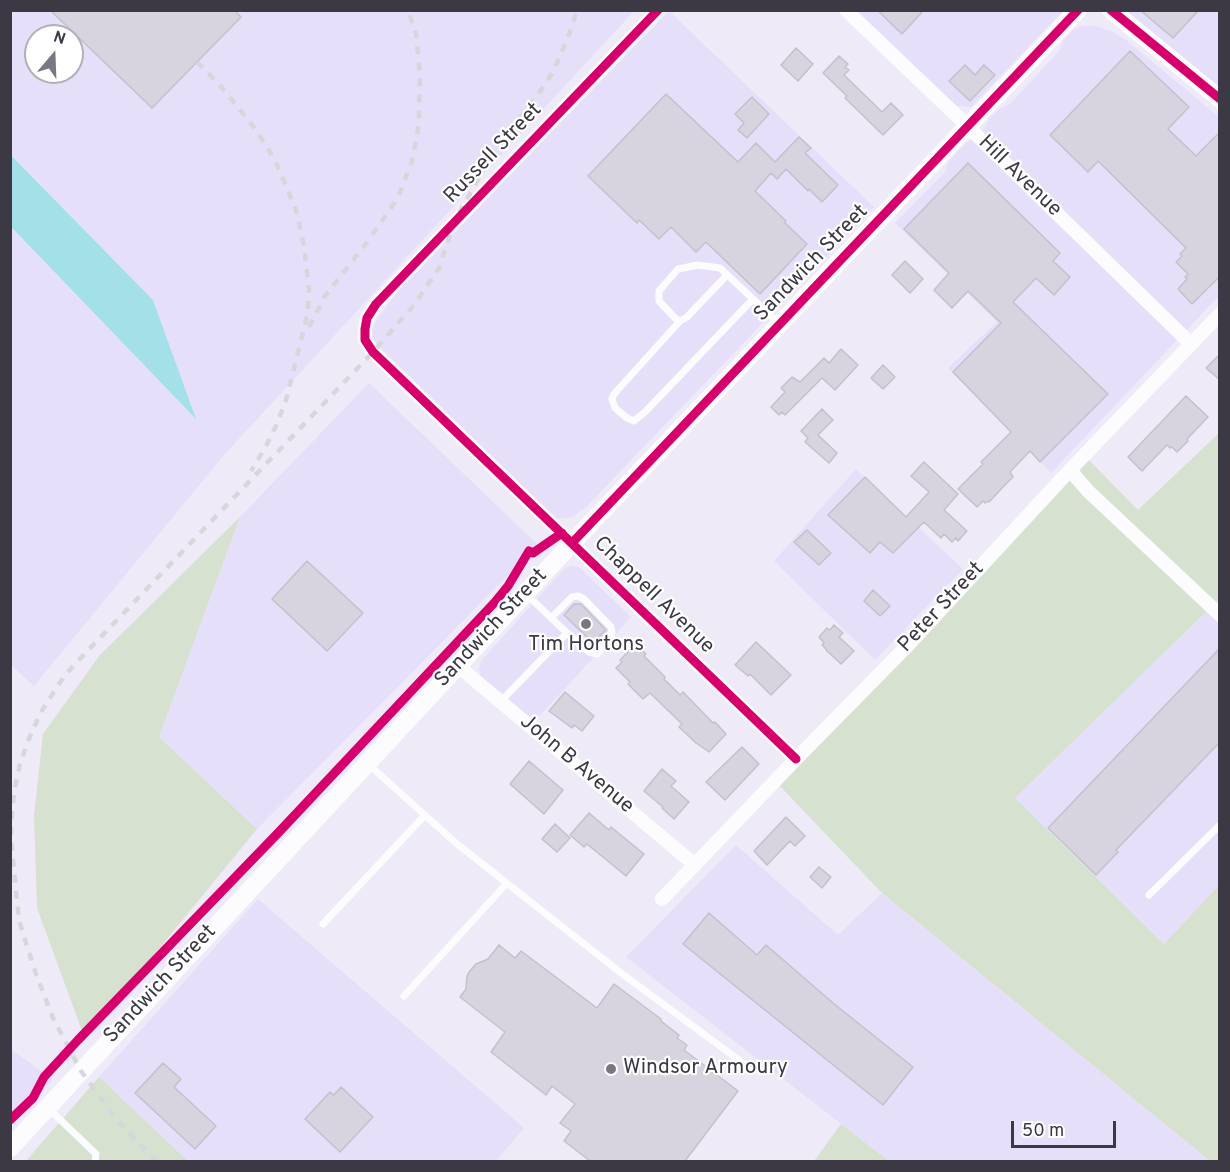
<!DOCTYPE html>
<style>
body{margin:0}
#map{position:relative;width:1230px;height:1172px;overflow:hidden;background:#eeeaf7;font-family:Overpass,sans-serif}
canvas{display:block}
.frame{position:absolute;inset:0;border:12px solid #3c3945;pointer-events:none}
.north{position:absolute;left:24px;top:24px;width:60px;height:60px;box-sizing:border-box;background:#fff;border:2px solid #b1b0b5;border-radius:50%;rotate:19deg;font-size:16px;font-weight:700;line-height:24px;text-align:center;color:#3c3945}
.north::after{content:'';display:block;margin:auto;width:21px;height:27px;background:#7a7783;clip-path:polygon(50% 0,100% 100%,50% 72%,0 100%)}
.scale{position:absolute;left:1011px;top:1121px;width:105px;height:27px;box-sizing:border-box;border:3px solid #3c3945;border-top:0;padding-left:8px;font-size:18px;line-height:21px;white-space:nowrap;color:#3c3945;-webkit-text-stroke:4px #fff;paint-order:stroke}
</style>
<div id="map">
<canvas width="1230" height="1172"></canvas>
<div class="frame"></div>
<div class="north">N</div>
<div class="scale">50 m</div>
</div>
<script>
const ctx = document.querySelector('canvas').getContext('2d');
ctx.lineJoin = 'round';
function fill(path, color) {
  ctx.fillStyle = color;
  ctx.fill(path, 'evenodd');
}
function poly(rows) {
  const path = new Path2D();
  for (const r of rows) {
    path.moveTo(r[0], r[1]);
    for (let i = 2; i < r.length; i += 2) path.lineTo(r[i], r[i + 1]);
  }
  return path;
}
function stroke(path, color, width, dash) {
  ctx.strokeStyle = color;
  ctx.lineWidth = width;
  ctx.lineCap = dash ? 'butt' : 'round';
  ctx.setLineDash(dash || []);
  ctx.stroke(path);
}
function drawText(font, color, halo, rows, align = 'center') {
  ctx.font = font + ' Overpass,sans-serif';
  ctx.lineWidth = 4.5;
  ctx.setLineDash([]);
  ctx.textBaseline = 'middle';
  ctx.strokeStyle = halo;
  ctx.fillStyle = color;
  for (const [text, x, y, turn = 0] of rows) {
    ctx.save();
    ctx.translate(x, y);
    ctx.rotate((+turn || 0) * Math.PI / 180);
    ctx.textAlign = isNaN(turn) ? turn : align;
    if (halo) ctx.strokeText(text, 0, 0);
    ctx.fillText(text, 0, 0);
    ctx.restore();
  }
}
const built = poly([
 [11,11,634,11,224,455,34,686,10,664,10,227,195,418,153,300,11,154],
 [36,36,72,36,72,72,36,72],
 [669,11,874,207,585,508,572,517,557,519,367,335,396,293],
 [855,11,1063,11,971,107,956,106],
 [1122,11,1219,11,1219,88],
 [1083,26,1095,26,1111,31,1126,40,1219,117,1219,296,1051,473,948,368,997,322,895,223,945,172,948,163,959,150,985,128,989,119,999,109,1010,104,1060,50,1063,41,1073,30],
 [369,383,538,545,257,829,159,737,240,517],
 [856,469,963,569,875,660,774,561],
 [572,566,580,568,631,617,533,723,481,677,479,669,481,661,565,568],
 [1219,599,1219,885,1164,944,1015,798],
 [736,845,838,935,882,893,1210,1161,889,1161,626,957],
 [258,899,524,1128,496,1161,188,1161,99,1077],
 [11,1049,53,1080,11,1123]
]);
const green = poly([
 [1219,433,1219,599,1015,798,1164,944,1219,885,1219,1161,1210,1161,882,893,776,782,1087,458,1138,510],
 [240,517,159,737,257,829,85,1039,37,908,34,816,43,734,100,655],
 [99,1077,188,1161,25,1162],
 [841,1124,889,1161,814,1161]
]);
const water = poly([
 [10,154,153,300,196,419,11,227]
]);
const building = poly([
 [50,10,234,10,241,17,152,108,50,10],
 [877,10,924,10,902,34,877,10],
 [1140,10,1199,10,1173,38,1140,10],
 [796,48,813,64,798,81,781,65,796,48],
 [1130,51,1189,107,1168,129,1196,156,1220,132,1220,276,1192,304,1178,289,1187,279,1185,277,1188,274,1176,262,1182,256,1180,254,1186,248,1098,161,1088,172,1050,135,1130,51],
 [839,56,848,64,845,67,849,70,844,75,882,112,891,103,903,115,883,135,845,98,847,96,823,73,839,56],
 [965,65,975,75,984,65,995,75,970,101,949,81,965,65],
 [666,94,738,162,756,143,775,162,799,137,811,148,805,153,838,185,822,202,809,189,808,191,786,169,777,179,771,173,755,191,786,221,785,223,807,244,760,294,706,242,696,252,671,227,659,239,639,220,637,223,588,176,666,94],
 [752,97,769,114,747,138,738,130,744,123,735,114,752,97],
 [968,163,1060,253,1053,261,1070,277,1054,295,1036,278,1013,302,1108,394,1040,462,1030,451,1010,472,1013,477,1004,486,989,502,988,501,985,503,983,501,977,507,958,489,983,464,981,462,1011,432,953,372,1001,323,968,291,952,308,934,290,949,273,904,229,968,163],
 [905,261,923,279,910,293,892,275,905,261],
 [841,349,858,365,835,390,822,378,785,415,782,412,779,415,771,407,785,392,781,388,792,377,800,382,824,358,829,363,841,349],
 [1220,354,1220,380,1206,368,1220,354],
 [883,365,895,377,883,389,871,378,883,365],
 [1186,396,1208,417,1187,439,1188,441,1177,452,1172,447,1170,448,1167,445,1142,471,1128,457,1186,396],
 [822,409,833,420,818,435,837,453,829,463,805,442,808,438,801,431,822,409],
 [924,462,958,494,944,510,967,531,958,541,956,538,952,542,944,534,941,538,924,522,893,553,880,542,870,553,828,515,865,477,906,517,929,492,911,476,924,462],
 [807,530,831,553,819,565,794,542,807,530],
 [307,561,363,613,327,651,272,599,307,561],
 [873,590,890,606,880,616,864,601,873,590],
 [574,604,581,604,606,630,593,643,564,615,574,604],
 [834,625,843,633,839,637,854,651,841,664,826,650,827,650,822,645,824,643,819,637,827,628,830,630,834,625],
 [756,642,791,675,771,695,750,674,748,676,735,665,756,642],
 [636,644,646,654,644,656,665,677,664,679,680,695,683,692,713,723,715,722,726,734,709,752,696,743,679,727,682,724,650,693,643,699,628,684,630,682,616,668,622,662,620,660,636,644],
 [1220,648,1220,742,1116,850,1118,852,1096,875,1048,828,1220,648],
 [565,692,594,716,582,731,574,725,572,728,549,711,565,692],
 [742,747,759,764,725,800,706,782,742,747],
 [529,761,563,790,544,814,510,784,529,761],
 [662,769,676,781,671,786,689,802,674,819,662,808,663,807,644,791,662,769],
 [589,813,609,830,611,827,644,854,626,876,587,844,584,847,570,835,589,813],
 [786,817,805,836,795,846,790,841,767,865,754,851,786,817],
 [555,824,570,838,557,852,542,839,555,824],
 [819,867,831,877,822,888,810,877,819,867],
 [709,913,757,955,766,945,833,1003,913,1067,883,1105,683,944,709,913],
 [499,945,515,958,521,951,597,1008,614,984,661,1019,661,1021,679,1035,677,1038,687,1045,684,1050,738,1091,685,1161,590,1161,564,1141,571,1131,560,1123,575,1104,552,1086,546,1095,491,1052,505,1032,460,997,466,989,467,976,469,972,476,964,488,959,499,945],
 [163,1063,181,1079,174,1087,216,1126,195,1149,135,1093,163,1063],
 [341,1087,373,1117,340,1152,305,1119,330,1092,334,1095,341,1087]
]);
const lane = poly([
 [727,275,687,317,680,321,675,318,659,301,659,291,678,269,698,265,720,268,753,299,780,324],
 [680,321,614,394,612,399,615,408,627,418,634,421,645,412,753,299],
 [551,618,572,597,578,596,584,599,611,627,612,633,611,639,597,654,589,652,567,633],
 [500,702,567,633,525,593],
 [368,764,457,844,621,973,751,1069],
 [1149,895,1220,825],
 [323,924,425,815],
 [404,996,507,883],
 [49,1109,96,1154,95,1162]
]);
const street = poly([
 [658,10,376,304,367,318,365,329,365,340,373,352,796,759],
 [846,10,958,117,1191,344],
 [1070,470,1088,491,1220,615],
 [458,666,695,865],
 [662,899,796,759,910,643,1070,470,1220,314]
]);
const secondary = poly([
 [1111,10,1220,99],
 [10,1148,572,543,1078,10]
]);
const rail = poly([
 [197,62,218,83,241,111,256,130,275,160,296,210,304,246,309,289,308,309,305,325,286,400,276,426,265,448,251,471],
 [309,327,325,296,368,241,395,202,401,190,412,161,417,137,419,117,420,75,416,34,408,10],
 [157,1162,115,1118,81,1071,53,1018,36,974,24,937,19,920,16,891,11,839,11,824,14,792,20,764,28,741,41,712,63,678,74,665,373,352,414,305,439,268,455,220,484,169,502,141,544,86,554,70,570,32,577,10]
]);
const cycleway = poly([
 [658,10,376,304,367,318,365,329,365,340,373,352,796,759],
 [1111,10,1220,99],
 [572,543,1078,10],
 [10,1120,33,1098,44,1077,78,1040,279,832,495,602,508,586,529,551,533,553,562,533]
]);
const markers = [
 [586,624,6,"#7a7783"],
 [611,1069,6,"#7a7783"]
];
const streetNames = [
 ["Russell Street",494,154,-46],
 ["Hill Avenue",1019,177,44],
 ["Sandwich Street",812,264,-46],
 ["Chappell Avenue",653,596,44],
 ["Peter Street",942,608,-47],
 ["Sandwich Street",492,629,-47],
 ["John B Avenue",576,765,40],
 ["Sandwich Street",161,985,-47]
];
const poiNames = [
 ["Tim Hortons",586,646],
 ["Windsor Armoury",623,1069,"left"]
];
fill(built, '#e6dffa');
fill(green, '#d6e1d0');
fill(water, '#a4e0e8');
fill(building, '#d7d3df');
stroke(building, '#c4c0cc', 1.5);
stroke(lane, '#fcfcfe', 7);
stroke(street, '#fcfcfe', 14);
stroke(secondary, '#fcfcfe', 18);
stroke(rail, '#d7d6da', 4.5, [8, 8]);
stroke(cycleway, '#d6006c', 9);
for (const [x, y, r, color] of markers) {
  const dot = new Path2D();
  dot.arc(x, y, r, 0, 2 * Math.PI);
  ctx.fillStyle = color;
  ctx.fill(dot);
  stroke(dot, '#fff', 2);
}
drawText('21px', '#3c3945', '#fff', streetNames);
drawText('21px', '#3c3945', '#fff', poiNames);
</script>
